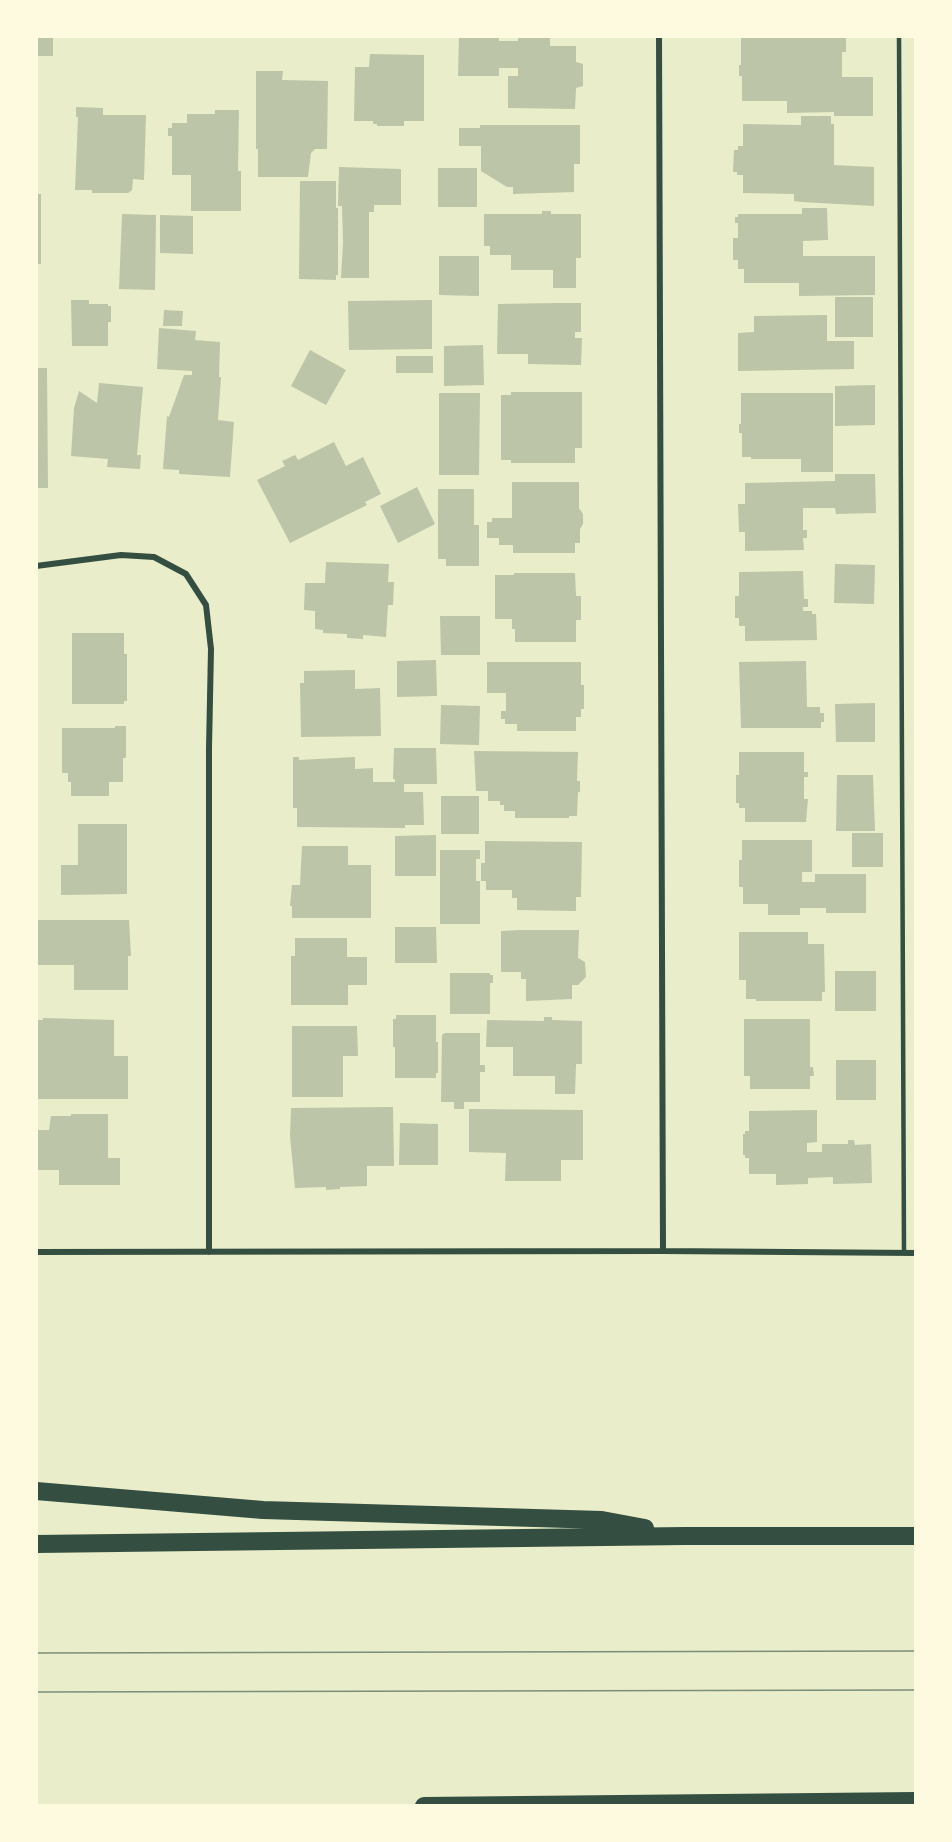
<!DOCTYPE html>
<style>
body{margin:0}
#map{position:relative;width:952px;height:1842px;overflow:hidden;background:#e9edc9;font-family:"IBM Plex Serif",serif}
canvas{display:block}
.frame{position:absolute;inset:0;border:38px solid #fefae0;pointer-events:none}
</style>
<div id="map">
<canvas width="952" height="1842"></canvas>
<div class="frame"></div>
</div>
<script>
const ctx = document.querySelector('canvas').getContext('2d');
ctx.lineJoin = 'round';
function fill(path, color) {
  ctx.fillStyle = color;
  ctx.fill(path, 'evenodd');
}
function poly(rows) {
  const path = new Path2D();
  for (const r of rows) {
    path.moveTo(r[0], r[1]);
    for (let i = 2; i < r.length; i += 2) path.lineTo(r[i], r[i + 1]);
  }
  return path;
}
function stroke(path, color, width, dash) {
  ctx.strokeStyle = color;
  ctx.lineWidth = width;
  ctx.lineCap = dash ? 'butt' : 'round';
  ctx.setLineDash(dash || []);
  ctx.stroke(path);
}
const building = poly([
 [36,36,53,36,53,56,36,56],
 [459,36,499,36,499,41,518,41,518,36,550,36,550,46,576,46,576,62,583,64,583,86,576,88,575,109,508,108,508,76,518,76,518,68,499,68,499,76,458,76],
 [741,36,846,36,846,52,842,52,842,77,873,77,873,116,834,116,834,112,787,113,787,101,742,101,742,76,739,76,739,65,741,65],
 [370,54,424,55,424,121,404,121,404,126,377,126,377,124,373,124,373,121,354,121,355,67,369,67],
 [256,71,283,71,282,80,328,81,327,149,315,149,311,153,308,177,258,177,258,149,256,149],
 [76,107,103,108,103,115,146,115,144,180,133,179,132,190,128,193,92,193,92,190,75,190,78,117,76,117],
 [215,110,239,110,238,171,241,171,241,211,191,211,191,175,172,175,172,136,168,136,168,128,172,128,172,123,187,123,187,114,215,114],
 [801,116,831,116,831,124,834,124,834,165,874,167,874,206,801,202,794,201,794,194,743,193,743,175,737,175,737,172,733,172,734,150,738,150,738,146,743,146,743,124,801,125],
 [480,125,580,125,580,164,574,164,574,192,513,194,513,187,507,187,481,171,481,146,459,146,459,128,480,128],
 [339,167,401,169,401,205,374,205,374,212,369,212,369,278,341,278,343,243,342,206,338,206],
 [438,168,477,168,477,207,438,207],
 [300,181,336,181,336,208,338,208,338,275,336,275,336,280,299,279],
 [36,194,41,194,41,264,36,264],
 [802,208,827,208,828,240,803,241,803,256,875,256,875,295,799,296,799,283,744,283,744,269,738,269,738,260,733,260,733,238,738,238,738,223,735,223,735,217,738,217,738,214,802,214],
 [542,211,551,211,551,214,581,214,581,258,576,258,576,288,553,288,553,270,511,270,511,255,490,255,490,246,484,246,484,214,542,214],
 [122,214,156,215,155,290,119,289],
 [160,215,193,216,193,254,160,253],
 [439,256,479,256,479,296,439,295],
 [835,297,873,297,873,337,835,337],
 [71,300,89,300,89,304,108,304,108,306,111,306,111,322,108,322,108,346,72,346],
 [432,300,432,349,349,350,348,301],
 [558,303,581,303,581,332,575,332,575,338,582,338,581,365,528,364,528,354,497,354,498,304],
 [164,310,183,311,182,326,163,326],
 [827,315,827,341,854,341,854,369,738,371,738,333,754,332,754,316],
 [159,328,196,331,195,340,220,342,219,377,221,377,218,420,234,422,230,477,179,474,179,470,163,469,167,416,169,417,184,375,192,375,192,371,157,369],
 [483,345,484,385,444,386,444,346],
 [310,350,346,370,326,405,291,386],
 [396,356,433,356,433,373,396,373],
 [36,368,47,368,48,488,36,488],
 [99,383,143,387,137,455,141,455,140,469,107,467,108,459,71,456,74,408,79,391,97,403],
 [875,385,875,425,835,426,835,386],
 [511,392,582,392,582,448,575,448,575,463,511,463,511,460,501,460,501,395,511,395],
 [439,393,480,393,479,475,439,475],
 [741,393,833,393,833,472,801,472,801,459,751,459,751,457,742,457,742,433,739,433,739,424,741,424],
 [334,442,346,466,363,457,381,494,365,502,367,505,290,543,257,480,285,466,282,461,295,455,298,460],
 [835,474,875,474,876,513,836,514,835,508,803,508,803,530,807,530,807,538,803,538,804,550,745,551,745,532,739,532,738,504,745,504,745,483,835,481],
 [512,482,579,482,579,508,583,514,583,524,580,529,580,543,575,543,575,553,513,553,513,545,499,545,499,538,487,538,487,522,492,522,492,518,512,518],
 [417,487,435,524,398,543,380,506],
 [438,489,474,489,474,525,479,525,479,566,446,566,446,559,438,559],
 [326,562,389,564,388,582,394,582,393,605,388,605,386,637,363,635,363,639,347,638,347,634,323,633,323,630,315,629,315,611,304,610,305,583,325,583],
 [835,564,875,565,874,604,834,603],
 [803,571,804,599,808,599,808,607,803,607,803,611,812,611,812,614,816,614,817,640,745,641,745,626,739,626,739,618,735,618,735,596,739,596,739,572],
 [514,573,575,573,576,596,581,596,581,620,576,620,576,642,515,642,515,629,512,629,512,619,495,619,495,575,514,575],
 [440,616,480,616,480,655,441,655],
 [72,633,124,633,124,654,127,654,127,701,124,701,124,704,72,704],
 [436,660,437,696,397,697,397,661],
 [806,661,807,707,820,707,820,713,824,713,824,722,821,722,821,728,741,728,739,662],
 [487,662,581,662,581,685,584,685,584,709,581,709,581,717,576,717,576,731,517,731,517,724,505,724,505,719,501,719,501,711,506,711,506,693,487,693],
 [355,670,355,689,380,688,381,736,301,737,300,683,304,683,304,671],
 [875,703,875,742,836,742,835,704],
 [441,705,480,706,479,745,440,744],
 [115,726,126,726,126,758,123,758,123,782,109,782,109,796,71,796,71,782,68,782,68,773,62,773,62,728,115,728],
 [394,748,436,748,437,784,404,784,404,792,423,792,424,825,405,825,405,828,297,827,297,808,293,808,293,757,299,757,299,760,355,757,355,769,373,768,373,782,395,782,395,779,393,779],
 [474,751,578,752,577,781,580,781,580,792,578,792,577,816,569,816,569,818,515,818,515,811,504,811,504,805,500,805,500,801,488,801,488,791,476,791],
 [739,752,804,752,804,772,808,772,808,777,804,777,804,799,808,799,806,822,745,822,745,808,739,808,739,803,736,803,736,775,739,775],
 [837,775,873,775,875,831,836,831],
 [441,796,479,796,479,834,441,834],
 [78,824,127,824,127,894,61,895,61,865,78,865],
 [852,833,883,833,883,867,852,867],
 [436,835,436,876,395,876,395,836],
 [742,840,812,840,812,872,802,872,802,882,815,882,815,874,866,874,866,913,826,913,826,908,800,908,800,915,768,915,768,904,743,904,743,887,739,887,739,860,742,860],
 [485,841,582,842,581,897,576,897,576,911,517,910,517,898,512,898,512,890,486,890,486,881,481,881,481,863,485,863],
 [302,846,348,846,348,865,371,865,371,918,292,918,292,906,290,906,292,885,300,885],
 [440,850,480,850,480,859,476,859,476,881,480,881,480,924,440,924],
 [36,920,129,920,131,956,128,956,128,990,74,990,74,965,36,965],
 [395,927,436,927,437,963,395,963],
 [522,930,579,930,578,958,585,962,586,977,578,985,572,985,572,999,526,1001,526,979,521,979,521,972,501,972,501,931],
 [739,932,808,932,808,944,824,944,825,992,822,992,822,1001,756,1001,756,999,746,999,746,980,739,980],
 [295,938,347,938,347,957,367,957,367,985,348,985,348,1005,291,1005,291,956,295,956],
 [835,971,876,971,876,1011,835,1011],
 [450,973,490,973,490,975,493,975,493,983,490,983,490,1014,450,1014],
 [396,1015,436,1015,436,1042,438,1042,438,1073,436,1073,436,1078,395,1078,395,1047,393,1047,393,1019,396,1019],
 [544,1017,552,1017,552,1020,582,1021,582,1064,576,1064,575,1094,555,1094,555,1076,513,1076,513,1047,486,1047,487,1020,544,1021],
 [43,1018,114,1020,114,1056,128,1056,128,1099,36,1099,36,1020,43,1020],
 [744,1019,810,1019,810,1067,813,1067,814,1076,810,1076,810,1089,750,1089,750,1076,744,1076],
 [292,1026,357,1026,358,1056,343,1056,343,1097,292,1097],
 [445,1033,480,1033,480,1065,485,1065,485,1072,480,1072,480,1102,464,1102,464,1109,454,1109,454,1102,441,1102,442,1035],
 [836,1060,876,1060,876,1100,836,1100],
 [393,1107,394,1166,367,1166,367,1186,340,1187,340,1189,326,1190,326,1187,295,1188,290,1136,291,1108],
 [469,1109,583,1110,583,1160,561,1160,561,1181,505,1181,506,1153,469,1152],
 [817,1110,817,1142,807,1143,807,1152,822,1152,822,1144,848,1144,848,1140,854,1140,855,1145,871,1144,872,1183,833,1184,833,1177,808,1178,808,1184,776,1185,776,1174,749,1174,749,1158,745,1158,745,1155,743,1155,743,1134,745,1134,745,1131,749,1131,749,1111],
 [71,1114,108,1114,108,1158,120,1158,120,1185,59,1185,59,1170,36,1170,36,1130,49,1130,51,1116,71,1116],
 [400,1123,438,1124,438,1165,399,1165]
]);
const service = poly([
 [899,36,904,1253]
]);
const minor = poly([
 [659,36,663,1251],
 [36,566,121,555,154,557,186,574,206,605,211,649,209,748,209,1252],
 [36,1252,663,1251,916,1253]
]);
const motorway = poly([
 [36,1491,263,1510,602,1520,645,1528],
 [36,1544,685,1536,916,1536],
 [424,1806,916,1801]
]);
const tram = poly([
 [36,1653,916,1651],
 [36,1692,916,1690]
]);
fill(building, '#bcc5a7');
stroke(service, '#344e41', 4.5);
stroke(minor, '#344e41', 6);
stroke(motorway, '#344e41', 18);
stroke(tram, '#7c8e77', 1.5);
</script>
